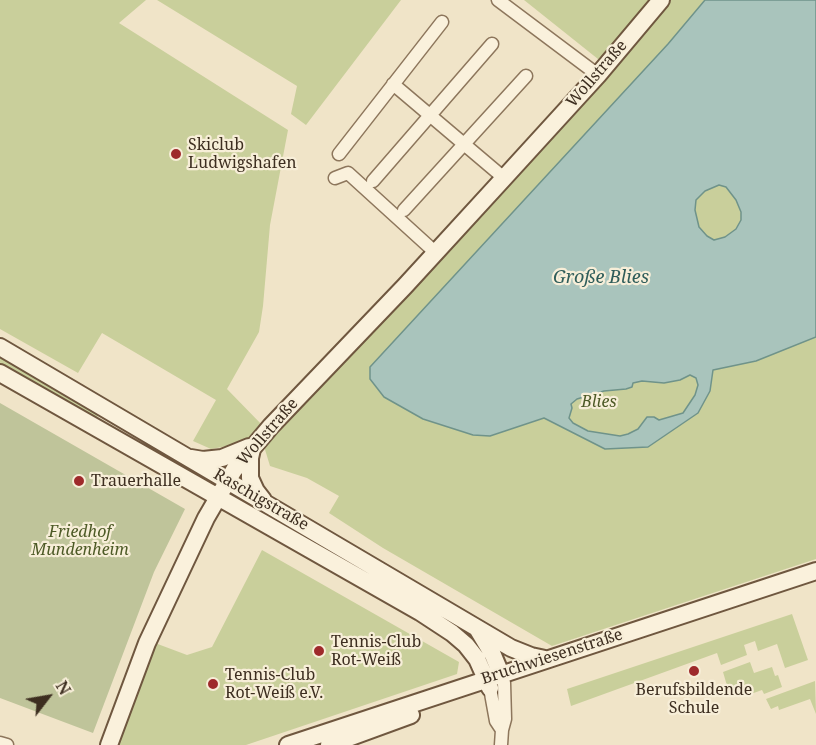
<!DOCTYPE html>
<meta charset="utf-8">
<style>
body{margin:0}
#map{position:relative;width:816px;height:745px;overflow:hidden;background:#f0e4c8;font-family:"Noto Serif",serif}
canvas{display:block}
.north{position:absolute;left:18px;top:667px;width:60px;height:60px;-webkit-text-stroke:4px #f7eed8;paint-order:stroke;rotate:59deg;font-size:16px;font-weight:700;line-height:24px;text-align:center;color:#3d2e20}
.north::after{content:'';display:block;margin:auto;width:21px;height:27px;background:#3d2e20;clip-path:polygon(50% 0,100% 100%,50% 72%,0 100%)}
</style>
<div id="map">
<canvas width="816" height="745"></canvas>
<div class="north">N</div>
</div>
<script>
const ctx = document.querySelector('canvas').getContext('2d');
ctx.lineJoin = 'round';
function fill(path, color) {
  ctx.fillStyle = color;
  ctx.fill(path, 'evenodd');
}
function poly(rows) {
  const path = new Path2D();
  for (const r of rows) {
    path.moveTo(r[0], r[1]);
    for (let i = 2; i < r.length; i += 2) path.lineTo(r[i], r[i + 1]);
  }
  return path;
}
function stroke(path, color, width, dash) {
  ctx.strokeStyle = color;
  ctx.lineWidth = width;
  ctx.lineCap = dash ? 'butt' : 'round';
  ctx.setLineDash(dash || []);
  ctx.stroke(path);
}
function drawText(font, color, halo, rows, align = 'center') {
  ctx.font = font + ' "Noto Serif",serif';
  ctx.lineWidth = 4.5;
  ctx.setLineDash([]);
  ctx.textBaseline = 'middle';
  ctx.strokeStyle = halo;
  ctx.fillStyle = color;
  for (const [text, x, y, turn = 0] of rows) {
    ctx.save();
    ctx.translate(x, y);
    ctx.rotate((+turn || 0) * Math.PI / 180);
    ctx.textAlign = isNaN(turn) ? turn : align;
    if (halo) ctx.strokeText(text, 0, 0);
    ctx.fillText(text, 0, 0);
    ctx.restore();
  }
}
const green = poly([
 [0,0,146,0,119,23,288,130,270,225,263,306,259,332,227,389,263,426,249,442,211,449,193,441,216,400,102,333,78,373,0,329],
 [157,0,401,0,306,125,291,114,297,86],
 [524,0,656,0,603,63],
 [669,0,816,0,816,559,552,646,383,548,329,513,339,496,307,478,270,466,263,443,602,78],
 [0,347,103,407,92,426,0,373],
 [262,550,459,662,457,674,246,745,118,745,155,643,187,655,212,647],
 [792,614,808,660,785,668,777,644,758,651,755,641,744,645,747,655,721,665,717,653,571,706,567,689],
 [750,662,754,673,772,667,775,676,778,675,782,687,764,694,762,690,748,695,746,691,730,696,723,672],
 [815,681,816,714,810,699,779,710,778,706,771,709,766,699]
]);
const cemetery = poly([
 [0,403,185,509,154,572,93,733,0,698]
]);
const water = poly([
 [705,0,816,0,816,337,756,361,713,370,710,391,698,413,648,447,605,449,544,418,490,436,473,435,423,419,384,397,370,379,370,367,668,44,705,0],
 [719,185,726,187,736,200,741,212,741,220,736,229,725,237,714,240,707,236,699,227,695,210,696,200,705,191,719,185],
 [690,375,696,378,698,385,695,395,683,413,659,420,654,417,647,417,638,429,628,434,620,436,588,431,573,423,569,418,572,408,571,404,577,399,604,391,626,389,632,387,633,383,642,381,664,383,680,380,690,375]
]);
const street = poly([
 [498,0,598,75],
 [393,84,504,178],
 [339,154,442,22],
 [335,178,348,173,436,253],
 [373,181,492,44],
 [404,210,526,76],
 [490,688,496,721,502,730],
 [0,743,7,745],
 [501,745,502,730,505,719,504,683,501,674]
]);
const secondary = poly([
 [0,347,511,648,531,656,545,659],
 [0,373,420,612,452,633,466,645,477,659,490,688],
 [252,449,250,458,250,478,256,491,263,500],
 [191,458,203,460,222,458,249,447],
 [478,630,493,655,501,674],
 [109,745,147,643,206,518,234,470,271,426,405,286,504,178,598,75,661,0],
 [288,745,816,571],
 [329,745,411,715]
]);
const markers = [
 [176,154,6,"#9e2a2b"],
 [79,481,6,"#9e2a2b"],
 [319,651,6,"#9e2a2b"],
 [694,671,6,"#9e2a2b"],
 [213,684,6,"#9e2a2b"]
];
const streetNames = [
 ["Wollstraße",597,74,-49],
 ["Wollstraße",268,432,-49],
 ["Raschigstraße",261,500,30],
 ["Bruchwiesenstraße",552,657,-18]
];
const poiNames = [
 ["Skiclub",188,145],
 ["Ludwigshafen",188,163],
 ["Trauerhalle",91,481],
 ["Tennis-Club",331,642],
 ["Rot-Weiß",331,660],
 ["Tennis-Club",225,675],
 ["Rot-Weiß e.V.",225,693],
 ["Berufsbildende",694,690,"center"],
 ["Schule",694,708,"center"]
];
const parkNames = [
 ["Blies",599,402],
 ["Friedhof",80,532],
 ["Mundenheim",80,550]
];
const waterNames = [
 ["Große Blies",601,278]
];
fill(green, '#c9cf9b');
fill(cemetery, '#bfc49a');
fill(water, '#a9c4bc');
stroke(water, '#6f938a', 1.5);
stroke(street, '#8d765c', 15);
stroke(secondary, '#6f573f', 20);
stroke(street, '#faf1dc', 12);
stroke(secondary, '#faf1dc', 16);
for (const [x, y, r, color] of markers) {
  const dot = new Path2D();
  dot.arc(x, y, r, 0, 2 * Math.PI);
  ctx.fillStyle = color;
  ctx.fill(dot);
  stroke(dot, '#f7eed8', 2);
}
drawText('16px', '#3d2e20', '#f7eed8', streetNames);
drawText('16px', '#3d2e20', '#f7eed8', poiNames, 'left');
drawText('italic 16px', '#4d5a26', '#f7eed8', parkNames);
drawText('italic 18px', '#2f5d5a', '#f7eed8', waterNames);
</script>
